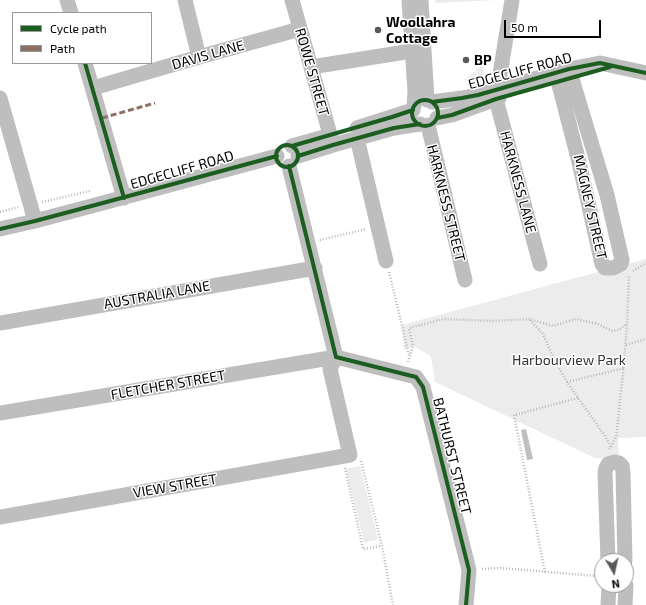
<!DOCTYPE html>
<style>
body{margin:0}
#map{position:relative;width:646px;height:605px;overflow:hidden;background:#fff;font-family:"Exo 2",sans-serif}
canvas{display:block}
.legend{position:absolute;left:12px;top:12px;width:140px;height:52px;box-sizing:border-box;background:#fff;border:1px solid #999;margin:0;padding:5px 7px;list-style:none;font-size:12px;color:#000}
.legend li{display:flex;align-items:center;gap:8px;height:20px}
.legend b{width:20px;border:1px solid #999}
.north{position:absolute;left:594px;top:553px;width:40px;height:40px;box-sizing:border-box;background:#fff;border:1px solid #999;border-radius:50%;rotate:171deg;font-size:11px;font-weight:700;line-height:16px;text-align:center;color:#000}
.north::after{content:'';display:block;margin:auto;width:14px;height:18px;background:#595959;clip-path:polygon(50% 0,100% 100%,50% 72%,0 100%)}
.scale{position:absolute;left:504px;top:20px;width:97px;height:18px;box-sizing:border-box;border:2px solid #000;border-top:0;padding-left:5px;font-size:12px;line-height:14px;white-space:nowrap;color:#000;-webkit-text-stroke:3px #fff;paint-order:stroke}
</style>
<div id="map">
<canvas width="646" height="605"></canvas>
<ul class="legend">
<li><b style="height:5px;background:#1b5e20"></b>Cycle path</li>
<li><b style="height:5px;background:#8d6e63"></b>Path</li>
</ul>
<div class="north">N</div>
<div class="scale">50 m</div>
</div>
<script>
const ctx = document.querySelector('canvas').getContext('2d');
ctx.lineJoin = 'round';
function fill(path, color) {
  ctx.fillStyle = color;
  ctx.fill(path, 'evenodd');
}
function poly(rows) {
  const path = new Path2D();
  for (const r of rows) {
    if (r.length === 3) {
      path.moveTo(r[0] + r[2], r[1]);
      path.arc(r[0], r[1], r[2], 0, 2 * Math.PI);
      continue;
    }
    path.moveTo(r[0], r[1]);
    for (let i = 2; i < r.length; i += 2) path.lineTo(r[i], r[i + 1]);
  }
  return path;
}
function stroke(path, color, width, dash) {
  ctx.strokeStyle = color;
  ctx.lineWidth = width;
  ctx.lineCap = dash ? 'butt' : 'round';
  ctx.setLineDash(dash || []);
  ctx.stroke(path);
}
function drawText(font, color, halo, rows, align = 'center') {
  ctx.font = font + ' "Exo 2",sans-serif';
  ctx.lineWidth = 3;
  ctx.setLineDash([]);
  ctx.textBaseline = 'middle';
  ctx.strokeStyle = halo;
  ctx.fillStyle = color;
  for (const [text, x, y, turn = 0] of rows) {
    ctx.save();
    ctx.translate(x, y);
    ctx.rotate((+turn || 0) * Math.PI / 180);
    ctx.textAlign = isNaN(turn) ? turn : align;
    if (halo) ctx.strokeText(text, 0, 0);
    ctx.fillText(text, 0, 0);
    ctx.restore();
  }
}
const green = poly([
 [435,0,497,0,435,3],
 [485,63,482,77,466,81,466,79],
 [646,259,646,437,618,438,619,459,595,458,435,382,431,356,413,346,404,350,402,325],
 [360,466,378,539,364,543,346,469]
]);
const water = poly([
 [526,429,533,459,527,460,521,430]
]);
const path = poly([
 [42,202,90,191],
 [0,212,18,207],
 [320,240,366,229],
 [633,271,646,263],
 [389,272,409,355],
 [530,320,543,334,554,359,567,382,605,436,611,447],
 [626,345,646,339],
 [408,362,413,346,409,328,443,319,495,321,529,319,553,326,576,319,598,324,612,331,619,330,627,323],
 [567,382,624,368],
 [609,449,611,447,616,437,618,420,624,364,627,323,629,275],
 [361,461,382,546,393,605],
 [345,468,363,549,382,546],
 [482,569,500,568,597,576],
 [545,572,514,415,578,398]
]);
const minor = poly([
 [67,0,71,13],
 [185,0,199,57],
 [292,0,333,145],
 [409,0,415,92,414,106],
 [421,0,427,100],
 [512,0,496,99,540,264],
 [85,63,124,198],
 [311,67,412,51],
 [556,73,579,162,602,264,605,268,613,268,621,264,622,260,607,195,569,69],
 [93,88,199,57,300,29],
 [0,98,35,221],
 [432,102,462,98,478,95,569,69,600,63,646,73],
 [437,118,452,115,499,98],
 [428,125,465,280],
 [357,128,413,110],
 [357,138,386,261],
 [292,146,324,137],
 [298,156,333,145,394,128,420,124],
 [289,166,336,357,416,377,423,387,469,570,466,605],
 [0,229,35,221,99,204,277,156],
 [0,323,315,268],
 [0,413,336,357],
 [0,517,350,455,330,369,336,357],
 [608,561,605,473,606,468,608,464,615,462,619,463,622,466,623,472,625,561],
 [608,605,609,585],
 [625,605,626,585]
]);
const quiet = poly([
 [102,118,155,103]
]);
const cycleway = poly([
 [85,63,124,198],
 [425,113,13],
 [432,102,462,98,478,95,569,69,600,63,646,73],
 [437,118,452,115,496,99,610,67],
 [287,156,11],
 [292,146,392,117,413,110],
 [298,156,333,145,394,128,420,124],
 [289,166,336,357,416,377,423,387,469,570,466,605],
 [0,229,35,221,99,204,277,156]
]);
const markers = [
 [378,30,4,"#595959"],
 [466,60,4,"#595959"]
];
const poiNames = [
 ["Woollahra",386,22],
 ["Cottage",386,38],
 ["BP",474,60]
];
const streetNames = [
 ["DAVIS LANE",208,55,-16],
 ["EDGECLIFF ROAD",520,71,-15],
 ["ROWE STREET",312,72,74],
 ["EDGECLIFF ROAD",182,170,-16],
 ["HARKNESS LANE",518,182,75],
 ["HARKNESS STREET",446,203,76],
 ["MAGNEY STREET",590,207,77],
 ["AUSTRALIA LANE",157,295,-10],
 ["FLETCHER STREET",168,385,-10],
 ["BATHURST STREET",452,456,76],
 ["VIEW STREET",175,486,-10]
];
const parkNames = [
 ["Harbourview Park",569,360]
];
fill(green, '#ececec');
fill(water, '#bfbfbf');
stroke(path, '#b9b9b9', 2.5, [1, 2]);
stroke(minor, '#bebebe', 15);
stroke(quiet, '#8d6e63', 3, [6, 3]);
stroke(cycleway, '#1b5e20', 4);
for (const [x, y, r, color] of markers) {
  const dot = new Path2D();
  dot.arc(x, y, r, 0, 2 * Math.PI);
  ctx.fillStyle = color;
  ctx.fill(dot);
  stroke(dot, '#fff', 1.5);
}
drawText('bold 14px', '#000', '#fff', poiNames, 'left');
drawText('14px', '#000', '#fff', streetNames);
drawText('14px', '#333', '#fff', parkNames);
</script>
